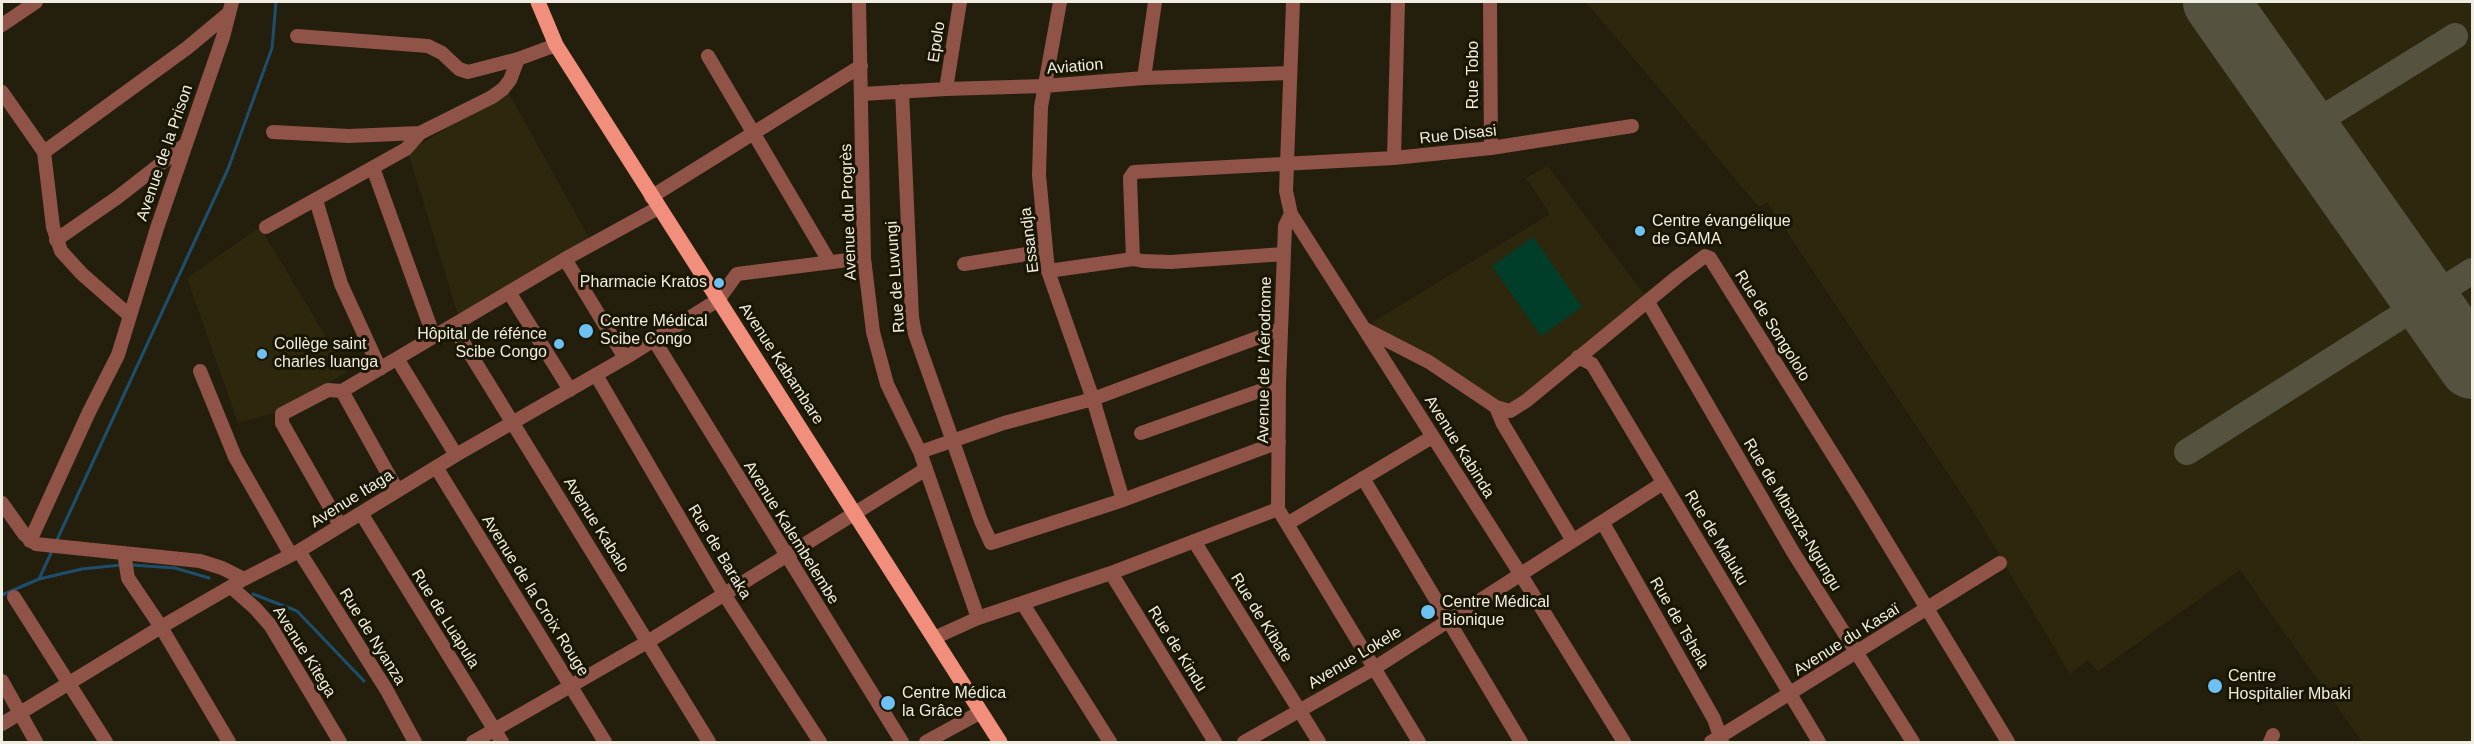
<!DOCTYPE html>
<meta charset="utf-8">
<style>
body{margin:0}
#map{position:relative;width:2474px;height:744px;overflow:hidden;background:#231f0c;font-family:Helvetica,sans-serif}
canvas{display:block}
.frame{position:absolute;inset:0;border:3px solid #efece1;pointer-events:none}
</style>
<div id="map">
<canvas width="2474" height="744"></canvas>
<div class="frame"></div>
</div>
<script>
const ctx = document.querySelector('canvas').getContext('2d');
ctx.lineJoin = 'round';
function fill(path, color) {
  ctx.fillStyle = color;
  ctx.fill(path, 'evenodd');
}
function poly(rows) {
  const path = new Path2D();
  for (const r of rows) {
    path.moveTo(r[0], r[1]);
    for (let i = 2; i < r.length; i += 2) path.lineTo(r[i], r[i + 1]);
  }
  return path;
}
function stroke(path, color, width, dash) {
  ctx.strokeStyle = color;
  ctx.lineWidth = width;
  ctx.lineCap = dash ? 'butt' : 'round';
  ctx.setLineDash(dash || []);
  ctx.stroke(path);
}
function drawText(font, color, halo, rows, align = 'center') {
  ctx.font = font + ' Helvetica,sans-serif';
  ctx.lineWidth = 6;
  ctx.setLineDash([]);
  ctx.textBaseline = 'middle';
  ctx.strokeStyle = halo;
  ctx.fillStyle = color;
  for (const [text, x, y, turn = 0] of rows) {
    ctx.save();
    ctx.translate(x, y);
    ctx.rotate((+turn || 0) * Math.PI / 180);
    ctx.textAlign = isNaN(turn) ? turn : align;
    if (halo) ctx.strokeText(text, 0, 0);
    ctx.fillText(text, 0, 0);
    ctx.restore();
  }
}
const built = poly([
 [1586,2,2472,2,2472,742,2362,742,2240,570,2098,671,2088,660,2070,674,1973,511,1767,202,1759,207],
 [507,90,589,238,458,315,408,152],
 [1548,166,1647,298,1523,400,1500,406,1371,323,1550,214,1526,178],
 [260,227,347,372,278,412,238,423,187,278]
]);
const green = poly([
 [1533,237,1582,307,1541,336,1492,266]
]);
const stream = poly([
 [56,542,228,169,272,48,276,2],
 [131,565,175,568,209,578],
 [39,579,52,551],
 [253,594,297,611,364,681],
 [2,595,39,579,82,569,121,565]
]);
const taxiway = poly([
 [2305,129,2455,36],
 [2187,452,2472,271]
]);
const runway = poly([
 [2216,2,2472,366]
]);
const minor = poly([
 [859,2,864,258,873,332,887,384,920,452,978,618],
 [1060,2,1041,107,1039,175,1048,271,1093,399,1123,500],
 [1293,2,1286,191,1291,214,1521,575,1624,742],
 [1490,2,1491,148],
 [2,25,36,2],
 [297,36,428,46,442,53,459,69,468,72,518,59,556,45],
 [708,56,829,261],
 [1144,78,1155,2],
 [946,89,960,2],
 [902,91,912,317,915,334,981,521,991,543,1123,500,1279,442],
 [2,92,44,152,53,227,61,251,82,274,130,316],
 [862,94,946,89,1044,86,1144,78,1290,73],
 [273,132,349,136,420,133,492,97,503,89,510,80,518,59],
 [44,152,187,48,229,13],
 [1394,158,1398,2],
 [373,168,434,337],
 [651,197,861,66],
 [316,200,341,284,380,369],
 [1291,214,1285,226,1279,384,1278,509,1419,742],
 [266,227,406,149,420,133],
 [56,240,118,197,186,144],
 [565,259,625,358],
 [1133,259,1130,178,1134,172,1394,158,1491,148,1632,126],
 [964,264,1046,251],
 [1048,271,1133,259,1143,261,1171,262,1284,254],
 [509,292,570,390],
 [1648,302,1793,552,1913,742],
 [453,326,709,742],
 [1365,329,1429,362,1496,407,1510,411,1526,401,1677,277,1705,256,1710,258,1860,498,2008,742],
 [654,340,902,742],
 [1578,357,1592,364,1819,742],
 [398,360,456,455],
 [200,371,235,457,291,555],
 [596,375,724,594,820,742],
 [342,391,397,490],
 [1496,407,1503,424,1573,541],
 [1141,433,1279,384],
 [920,452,1004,423,1093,399,1281,329],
 [436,467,605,742],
 [1363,478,1521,742],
 [2,503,24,534,36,544,200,561,222,568,244,579],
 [361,513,502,742],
 [1603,523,1714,719,1722,742],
 [1287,524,1432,437],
 [340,525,282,423,282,414,328,390,342,391,565,259,658,208],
 [30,541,89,412,118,355,157,228,223,37,232,2],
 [1194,541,1319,742],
 [299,551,386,689,415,742],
 [124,553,128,578,161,627,229,742],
 [1111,573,1215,742],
 [231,587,255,608,270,625,340,742],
 [14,597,106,742],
 [1023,604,1110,742],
 [934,638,978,618,1111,573,1278,509],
 [2,681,36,742],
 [2,724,161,627,244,579,299,551,456,455,625,358,718,300,737,274,864,258],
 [473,742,649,641,926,469],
 [926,742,981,712],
 [1244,742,1373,669,1663,483],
 [1711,742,2000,563],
 [2270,742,2273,735]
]);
const major = poly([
 [538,2,556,45,1000,742]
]);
const markers = [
 [1640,231,6,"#6ec2f3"],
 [719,283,6,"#6ec2f3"],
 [586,331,8,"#6ec2f3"],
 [559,344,6,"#6ec2f3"],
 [262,354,6,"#6ec2f3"],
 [1428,612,8,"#6ec2f3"],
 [2215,686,8,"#6ec2f3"],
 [888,703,8,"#6ec2f3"]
];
const streetNames = [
 ["Epolo",937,42,-81],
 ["Aviation",1075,67,-5],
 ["Rue Tobo",1474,75,-90],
 ["Rue Disasi",1458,135,-6],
 ["Avenue de la Prison",165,153,-71],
 ["Avenue du Progrès",849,212,-92],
 ["Essandja",1030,240,-97],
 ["Rue de Luvungi",896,277,-94],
 ["Rue de Songololo",1772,326,58],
 ["Avenue de l’Aérodrome",1265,360,-89],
 ["Avenue Kabambare",781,364,57],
 ["Avenue Kabinda",1459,447,58],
 ["Avenue Itaga",352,499,-32],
 ["Rue de Mbanza-Ngungu",1792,515,59],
 ["Avenue Kabalo",596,525,58],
 ["Avenue Kalembelembe",791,533,58],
 ["Rue de Maluku",1716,538,59],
 ["Rue de Baraka",719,552,59],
 ["Avenue de la Croix Rouge",535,596,58],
 ["Rue de Kibate",1261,618,58],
 ["Rue de Luapula",445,619,58],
 ["Rue de Tshela",1679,623,60],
 ["Rue de Nyanza",372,637,58],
 ["Avenue du Kasaï",1847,640,-32],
 ["Rue de Kindu",1177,649,58],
 ["Avenue Kitega",304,652,58],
 ["Avenue Lokele",1355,658,-31]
];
const poiNames = [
 ["Centre évangélique",1652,222],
 ["de GAMA",1652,240],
 ["Pharmacie Kratos",707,283,"right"],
 ["Centre Médical",600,322],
 ["Scibe Congo",600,340],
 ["Hôpital de réfénce",547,335,"right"],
 ["Scibe Congo",547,353,"right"],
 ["Collège saint",274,345],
 ["charles luanga",274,363],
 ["Centre Médical",1442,603],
 ["Bionique",1442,621],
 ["Centre",2228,677],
 ["Hospitalier Mbaki",2228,695],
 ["Centre Médica",902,694],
 ["la Grâce",902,712]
];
fill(built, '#2d270d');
fill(green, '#013e2a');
stroke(stream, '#1e4e6d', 3);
stroke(taxiway, '#565240', 26);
stroke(runway, '#565240', 66);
stroke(minor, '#8f5348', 14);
stroke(major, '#f28f7c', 15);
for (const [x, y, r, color] of markers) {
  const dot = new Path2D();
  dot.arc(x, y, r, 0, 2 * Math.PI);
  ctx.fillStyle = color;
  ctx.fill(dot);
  stroke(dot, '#1a1604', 2);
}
drawText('16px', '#efece1', '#1a1604', streetNames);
drawText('16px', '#efece1', '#1a1604', poiNames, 'left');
</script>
